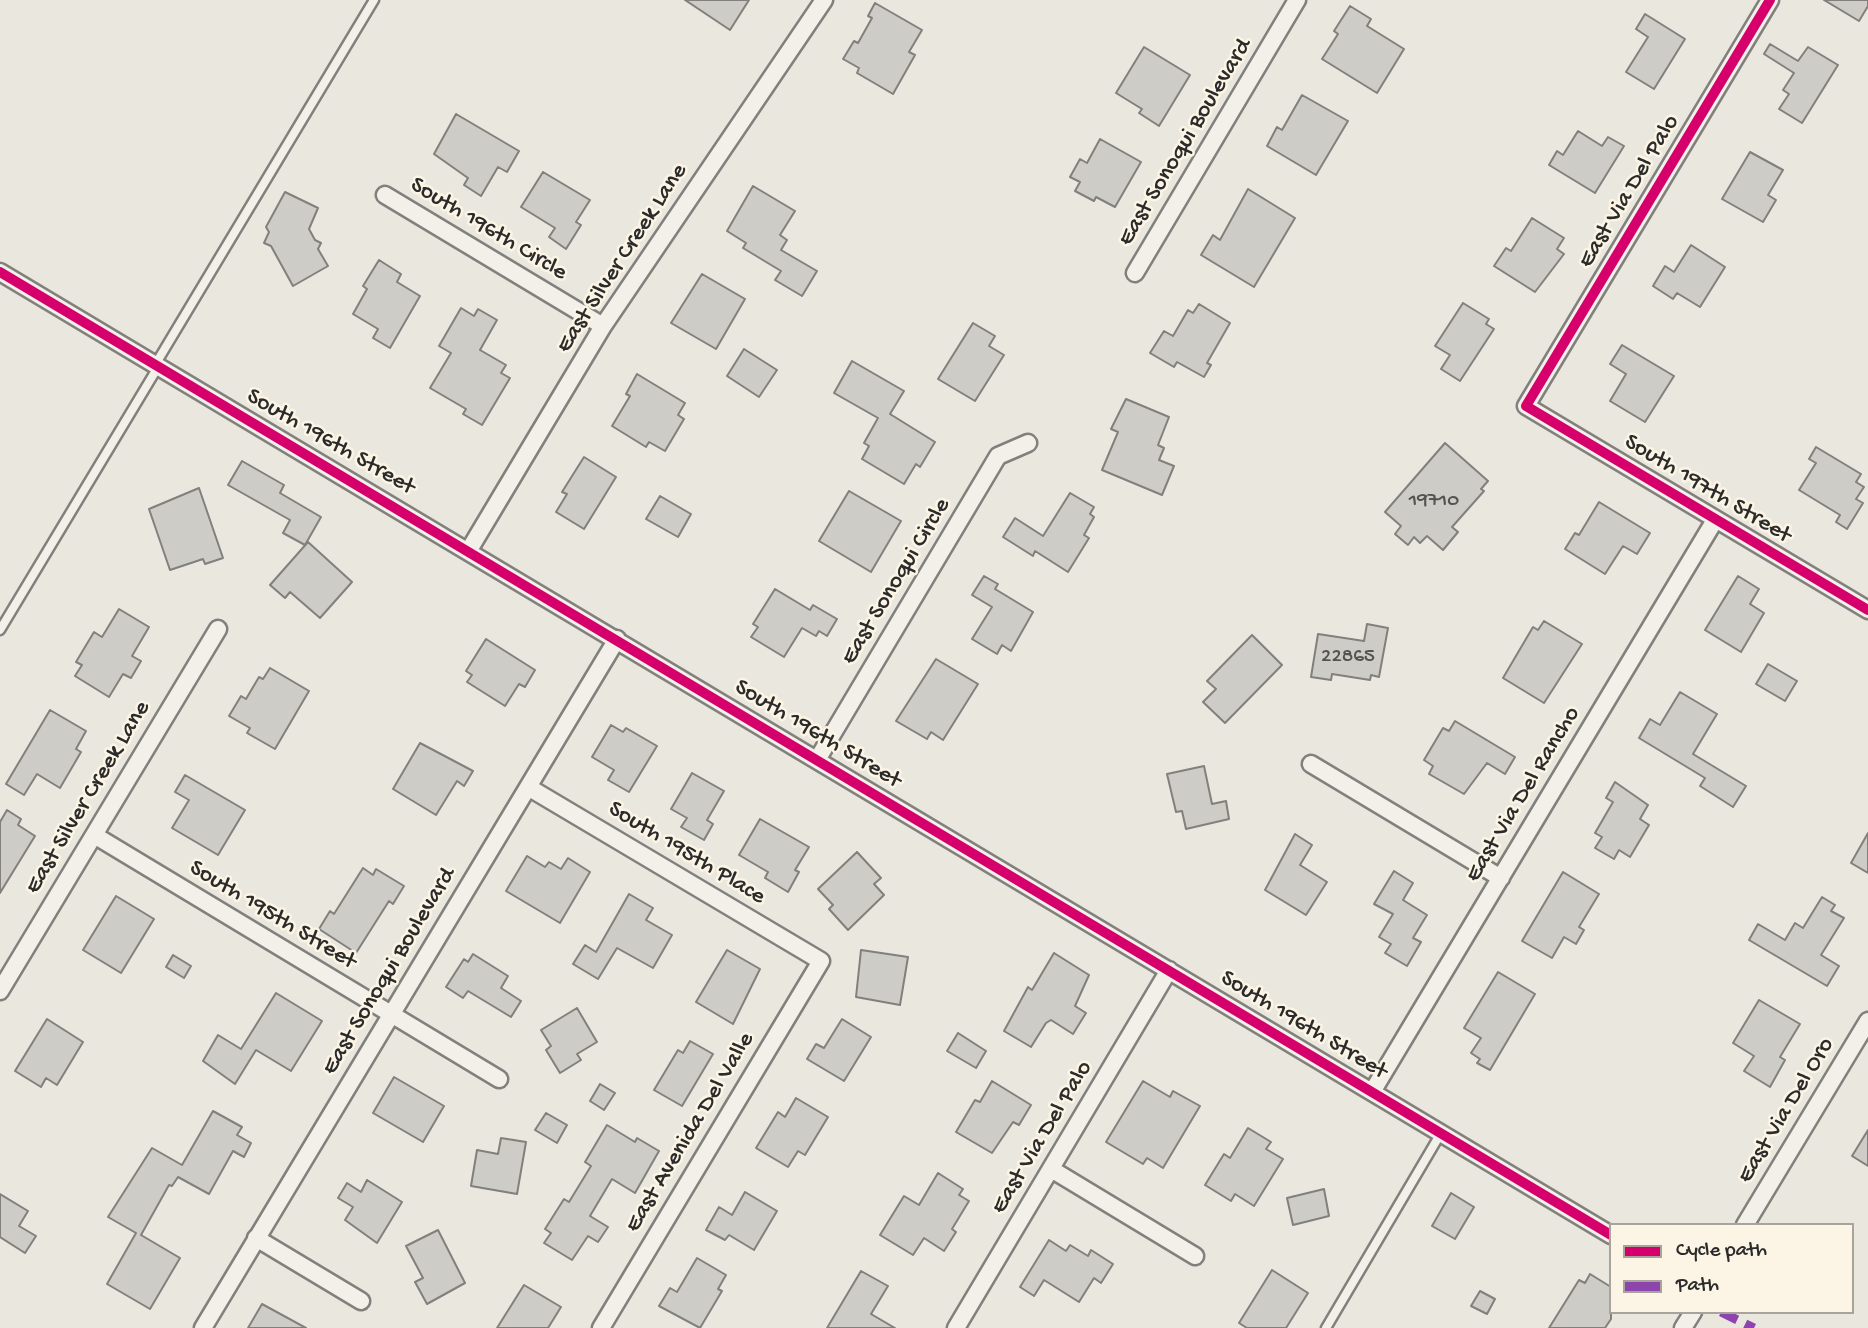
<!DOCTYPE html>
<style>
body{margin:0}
#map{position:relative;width:1868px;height:1328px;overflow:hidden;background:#eae7df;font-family:"Gochi Hand",sans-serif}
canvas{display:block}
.legend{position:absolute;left:1609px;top:1223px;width:245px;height:91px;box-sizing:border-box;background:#fcf5e5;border:2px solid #a8a49b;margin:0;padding:9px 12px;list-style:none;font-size:21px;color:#2b2b2b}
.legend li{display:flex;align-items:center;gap:14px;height:35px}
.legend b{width:35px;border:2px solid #a8a49b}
</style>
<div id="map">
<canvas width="1868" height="1328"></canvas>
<ul class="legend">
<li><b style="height:9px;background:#d6006c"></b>Cycle path</li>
<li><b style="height:9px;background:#8e44ad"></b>Path</li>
</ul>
</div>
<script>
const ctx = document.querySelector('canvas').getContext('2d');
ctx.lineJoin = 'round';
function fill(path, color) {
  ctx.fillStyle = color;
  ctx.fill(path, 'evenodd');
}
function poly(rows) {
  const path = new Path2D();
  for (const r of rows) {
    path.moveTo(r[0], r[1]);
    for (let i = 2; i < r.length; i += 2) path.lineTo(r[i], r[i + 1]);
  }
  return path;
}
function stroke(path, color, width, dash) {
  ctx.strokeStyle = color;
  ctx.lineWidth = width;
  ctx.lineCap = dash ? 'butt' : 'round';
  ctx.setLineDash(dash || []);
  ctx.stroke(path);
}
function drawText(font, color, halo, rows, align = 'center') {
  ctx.font = font + ' "Gochi Hand",sans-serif';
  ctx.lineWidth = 5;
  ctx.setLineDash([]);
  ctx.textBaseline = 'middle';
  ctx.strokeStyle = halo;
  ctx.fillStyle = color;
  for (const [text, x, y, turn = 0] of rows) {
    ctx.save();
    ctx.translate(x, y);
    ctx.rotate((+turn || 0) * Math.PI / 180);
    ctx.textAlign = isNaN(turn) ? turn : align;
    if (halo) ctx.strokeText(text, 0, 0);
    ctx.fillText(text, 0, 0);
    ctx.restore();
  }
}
const building = poly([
 [685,0,749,0,730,30,685,0],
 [1824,0,1868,0,1868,6,1859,21,1824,0],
 [875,3,922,30,909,52,915,55,893,94,857,73,859,68,843,59,854,41,858,43,872,18,868,16,875,3],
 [1350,6,1371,19,1367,26,1404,49,1377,93,1322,59,1338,34,1334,31,1350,6],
 [1645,14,1685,39,1654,89,1626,72,1648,37,1636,29,1645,14],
 [1770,44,1798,61,1808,47,1838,65,1802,123,1779,109,1789,94,1783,90,1794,73,1764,54,1770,44],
 [1144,47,1190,75,1159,126,1139,113,1142,109,1116,93,1144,47],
 [1302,95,1348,121,1316,175,1267,146,1277,127,1282,130,1302,95],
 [456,114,519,151,507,172,498,167,481,196,464,185,468,178,434,154,456,114],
 [1578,131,1602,146,1608,137,1624,146,1595,193,1549,165,1557,151,1563,155,1578,131],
 [1100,139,1141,162,1115,207,1096,197,1094,201,1075,191,1080,182,1070,177,1080,159,1087,163,1100,139],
 [1750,152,1783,170,1768,195,1776,200,1763,222,1722,199,1750,152],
 [543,172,590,200,576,222,581,225,566,249,549,237,555,228,521,207,543,172],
 [753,186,795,211,780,235,787,240,781,250,817,271,802,296,775,280,781,271,743,248,746,243,727,231,753,186],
 [1248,189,1295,218,1254,287,1201,255,1213,235,1220,240,1248,189],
 [285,192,318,208,309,229,315,240,321,243,318,249,328,266,293,286,271,246,264,243,269,232,266,227,285,192],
 [1532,218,1564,238,1557,249,1564,254,1535,292,1494,266,1506,248,1511,251,1532,218],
 [1691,245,1725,267,1700,307,1677,293,1673,299,1653,286,1665,266,1674,272,1691,245],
 [379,260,401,274,397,282,420,296,390,348,373,338,378,329,353,314,367,289,363,286,379,260],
 [702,274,745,299,716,349,671,323,702,274],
 [1463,303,1489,319,1486,324,1494,329,1460,381,1441,369,1450,355,1435,346,1463,303],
 [1199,304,1230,323,1207,363,1211,365,1204,377,1177,362,1174,367,1150,353,1164,331,1173,336,1188,310,1193,313,1199,304],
 [461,308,474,316,478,309,497,320,480,350,506,365,501,373,510,378,482,425,463,414,466,409,430,388,451,353,439,346,461,308],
 [973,323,995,336,989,346,1004,355,975,401,938,379,973,323],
 [1622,345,1674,376,1645,422,1610,401,1626,374,1610,364,1622,345],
 [744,349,777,370,759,397,727,376,744,349],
 [852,361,904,391,890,414,935,442,920,467,916,464,904,484,862,459,869,446,864,443,878,418,834,393,852,361],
 [637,374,685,403,678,415,684,419,665,451,649,442,646,447,612,426,630,396,626,394,637,374],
 [1126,399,1169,417,1158,445,1164,448,1159,460,1174,466,1162,495,1102,470,1118,432,1111,429,1126,399],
 [1445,443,1488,481,1481,489,1484,491,1452,527,1458,532,1443,550,1427,536,1420,543,1414,537,1408,545,1395,534,1401,526,1385,512,1445,443],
 [1816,447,1861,474,1856,482,1864,487,1856,499,1863,503,1847,529,1836,522,1840,515,1799,490,1816,463,1809,459,1816,447],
 [584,457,616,477,584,529,556,512,567,494,562,492,584,457],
 [242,461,284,485,280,493,321,517,305,545,283,533,290,520,228,485,242,461],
 [199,488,223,558,205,564,203,559,170,570,149,509,199,488],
 [849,491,901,521,871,572,819,541,849,491],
 [1070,493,1094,507,1090,514,1094,517,1084,535,1089,538,1068,572,1035,551,1033,556,1003,537,1015,518,1043,536,1070,493],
 [660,496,691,514,678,537,646,519,660,496],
 [1599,502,1650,533,1637,554,1623,546,1605,574,1565,549,1575,533,1579,535,1599,502],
 [308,542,352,582,320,618,290,592,285,598,270,585,308,542],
 [984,576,998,584,995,589,1033,612,1011,651,1002,645,997,654,972,639,992,607,972,595,984,576],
 [1738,576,1759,589,1750,604,1764,613,1741,652,1705,630,1738,576],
 [775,589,810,610,813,605,837,619,827,636,819,631,816,636,802,628,784,657,751,637,758,627,753,624,775,589],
 [119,609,149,627,132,656,141,661,131,678,123,674,109,697,75,676,82,665,76,662,94,632,102,637,119,609],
 [1544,621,1582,644,1544,703,1503,678,1533,627,1538,630,1544,621],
 [1367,624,1388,628,1379,677,1371,675,1370,680,1332,674,1331,680,1311,677,1318,634,1364,641,1367,624],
 [1252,635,1282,665,1225,723,1203,702,1216,689,1207,681,1252,635],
 [486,639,535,670,525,687,519,684,505,706,467,682,472,675,466,671,486,639],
 [936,659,978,684,943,740,931,732,927,739,896,721,936,659],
 [1768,664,1797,681,1785,701,1756,684,1768,664],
 [270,668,309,691,275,749,247,733,250,728,229,716,241,696,246,699,259,677,263,679,270,668],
 [1680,692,1717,714,1693,754,1746,786,1733,807,1700,786,1705,778,1639,738,1650,719,1660,725,1680,692],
 [50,710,86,731,76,749,81,752,60,788,37,774,24,795,6,784,50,710],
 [1455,721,1515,757,1505,774,1487,763,1464,794,1429,774,1433,766,1424,760,1443,728,1449,731,1455,721],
 [611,725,623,732,626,728,657,746,629,792,608,780,614,770,592,757,611,725],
 [420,743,473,771,464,786,457,781,436,815,393,789,420,743],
 [1204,766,1212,804,1226,801,1229,819,1186,829,1182,811,1176,812,1167,774,1204,766],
 [692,773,724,791,707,820,713,824,704,840,681,827,687,818,671,809,692,773],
 [185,775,245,810,218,855,172,828,189,800,175,792,185,775],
 [1615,782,1648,805,1640,819,1649,825,1630,857,1619,850,1614,859,1595,848,1602,837,1595,833,1613,802,1606,798,1615,782],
 [7,810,21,819,18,825,35,836,0,893,0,822,7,810],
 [760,819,809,847,795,870,799,872,788,892,765,878,768,872,739,855,760,819],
 [1868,833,1868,873,1851,863,1868,833],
 [1295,834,1312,845,1300,865,1327,882,1306,915,1265,890,1295,834],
 [857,852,881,878,874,884,884,895,848,930,829,909,833,905,818,889,857,852],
 [527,856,545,867,549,862,561,869,568,858,590,872,560,923,506,891,527,856],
 [363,868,373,875,376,869,404,886,393,904,389,901,356,953,319,929,330,911,334,914,363,868],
 [1394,871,1413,883,1403,900,1427,915,1413,938,1421,942,1407,966,1385,953,1391,944,1379,937,1393,914,1374,904,1394,871],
 [1563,872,1599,894,1579,927,1584,930,1576,944,1564,937,1552,958,1522,941,1563,872],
 [629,894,653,908,646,920,672,935,653,968,617,948,598,979,573,964,585,945,596,952,629,894],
 [116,896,154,919,121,973,83,950,116,896],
 [1822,897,1835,905,1831,911,1844,918,1821,955,1839,966,1827,986,1749,940,1758,924,1785,940,1795,923,1803,928,1822,897],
 [727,950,760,969,733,1024,696,1002,727,950],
 [861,950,908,957,900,1005,856,997,861,950],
 [1054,953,1089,975,1075,1006,1086,1013,1073,1034,1051,1020,1046,1023,1031,1047,1004,1031,1028,987,1032,990,1054,953],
 [473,954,508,976,501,988,521,1001,511,1017,468,991,463,998,446,987,464,959,468,962,473,954],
 [173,955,191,966,184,978,166,967,173,955],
 [1498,972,1535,994,1490,1070,1477,1063,1480,1059,1471,1053,1481,1038,1464,1028,1498,972],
 [276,993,322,1021,291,1071,256,1050,235,1084,203,1061,218,1035,241,1049,276,993],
 [1759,1000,1800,1024,1780,1057,1785,1060,1770,1087,1744,1071,1754,1056,1733,1043,1759,1000],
 [577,1008,597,1042,577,1054,581,1060,560,1073,546,1050,551,1046,541,1030,577,1008],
 [47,1019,83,1042,57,1085,46,1078,41,1087,15,1071,47,1019],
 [842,1019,871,1037,844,1081,807,1059,816,1044,824,1048,842,1019],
 [958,1033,986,1051,976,1068,947,1051,958,1033],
 [690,1041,713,1054,682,1106,654,1090,678,1050,683,1053,690,1041],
 [394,1077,444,1106,423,1142,373,1113,394,1077],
 [992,1081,1031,1105,1019,1125,1013,1122,992,1153,956,1132,975,1100,980,1102,992,1081],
 [1143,1081,1170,1097,1173,1091,1200,1106,1163,1168,1147,1158,1143,1164,1106,1142,1143,1081],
 [600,1084,615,1093,604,1110,590,1101,600,1084],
 [796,1098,828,1117,805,1155,798,1151,788,1167,756,1148,778,1112,785,1117,796,1098],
 [213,1111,242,1127,237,1135,251,1143,244,1157,233,1151,209,1194,178,1177,172,1186,169,1185,141,1235,180,1258,150,1309,107,1284,136,1233,108,1217,152,1148,182,1165,213,1111],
 [546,1113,567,1125,557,1143,535,1130,546,1113],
 [607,1125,635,1142,637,1138,659,1151,635,1193,612,1179,590,1216,608,1227,598,1242,588,1236,572,1260,544,1243,551,1233,545,1229,564,1199,569,1202,591,1166,585,1162,607,1125],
 [1248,1128,1271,1142,1266,1149,1283,1159,1254,1206,1235,1194,1231,1201,1205,1185,1224,1154,1230,1158,1248,1128],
 [1868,1130,1868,1166,1852,1156,1868,1130],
 [501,1138,526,1142,517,1194,471,1186,477,1150,498,1154,501,1138],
 [938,1173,963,1189,959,1195,969,1201,952,1229,956,1232,944,1251,924,1238,913,1255,880,1235,904,1196,919,1205,938,1173],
 [367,1180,402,1202,377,1243,345,1220,353,1207,338,1198,347,1183,361,1192,367,1180],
 [1324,1189,1329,1216,1293,1225,1287,1198,1324,1189],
 [745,1192,777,1211,754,1250,729,1235,725,1240,706,1230,719,1207,732,1215,745,1192],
 [1451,1193,1474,1207,1455,1239,1432,1226,1451,1193],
 [0,1194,28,1211,19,1226,36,1236,25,1253,0,1237,0,1194],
 [438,1230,465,1283,427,1304,415,1282,423,1278,406,1246,438,1230],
 [1049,1240,1066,1251,1070,1245,1088,1256,1091,1250,1113,1264,1101,1283,1094,1278,1079,1302,1044,1280,1034,1296,1020,1287,1049,1240],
 [697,1258,726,1275,718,1289,722,1291,700,1328,659,1306,670,1288,677,1292,697,1258],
 [1272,1270,1308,1293,1286,1328,1247,1328,1239,1323,1272,1270],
 [861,1271,888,1286,871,1314,895,1328,827,1328,861,1271],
 [1590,1274,1611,1287,1611,1319,1605,1328,1549,1328,1579,1280,1585,1283,1590,1274],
 [524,1285,561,1307,548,1328,497,1328,524,1285],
 [1480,1291,1495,1299,1487,1314,1471,1306,1480,1291],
 [262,1304,306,1328,248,1328,262,1304]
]);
const lane = poly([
 [155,365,374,0],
 [0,630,158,367],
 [1326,1328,1441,1133]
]);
const street = poly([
 [1770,0,1526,406,1868,610],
 [385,195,603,326],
 [0,272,1611,1235],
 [1135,273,1297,0],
 [469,550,603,326,824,0],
 [817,760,998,456,1028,443],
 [1311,764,1501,878],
 [528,787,821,961,601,1328],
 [94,835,499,1079],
 [0,991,218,629],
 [1372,1092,1715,520],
 [1051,1169,1195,1256],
 [1745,1225,1868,1021],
 [256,1238,361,1301],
 [203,1328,617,639],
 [956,1328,1169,970],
 [1683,1328,1693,1312]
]);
const quiet = poly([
 [1721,1312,1754,1328]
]);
const cycleway = poly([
 [1770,0,1526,406,1868,610],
 [0,272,1611,1235]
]);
const numberNames = [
 ["19710",1434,502],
 ["22865",1348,658]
];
const streetNames = [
 ["East Sonoqui Boulevard",1186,143,-59],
 ["East Via Del Palo",1630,192,-59],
 ["South 196th Circle",488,230,31],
 ["East Silver Creek Lane",623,259,-57],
 ["South 196th Street",330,443,30],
 ["South 197th Street",1707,490,31],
 ["East Sonoqui Circle",897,582,-59],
 ["South 196th Street",817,735,31],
 ["East Via Del Rancho",1524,795,-59],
 ["East Silver Creek Lane",89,798,-59],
 ["South 195th Place",686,854,31],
 ["South 195th Street",272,916,31],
 ["East Sonoqui Boulevard",390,972,-59],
 ["South 196th Street",1303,1026,31],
 ["East Via Del Oro",1787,1111,-59],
 ["East Avenida Del Valle",691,1133,-59],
 ["East Via Del Palo",1043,1138,-59]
];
fill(building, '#ceccc6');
stroke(building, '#81807c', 2);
stroke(lane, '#81807c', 13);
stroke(street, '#81807c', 21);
stroke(lane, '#f3f0ea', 8);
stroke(street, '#f3f0ea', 16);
stroke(quiet, '#8e44ad', 9, [18, 9]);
stroke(cycleway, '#d6006c', 10);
drawText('21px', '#545352', null, numberNames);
drawText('24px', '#2b2b2b', '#fcf5e5', streetNames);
</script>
